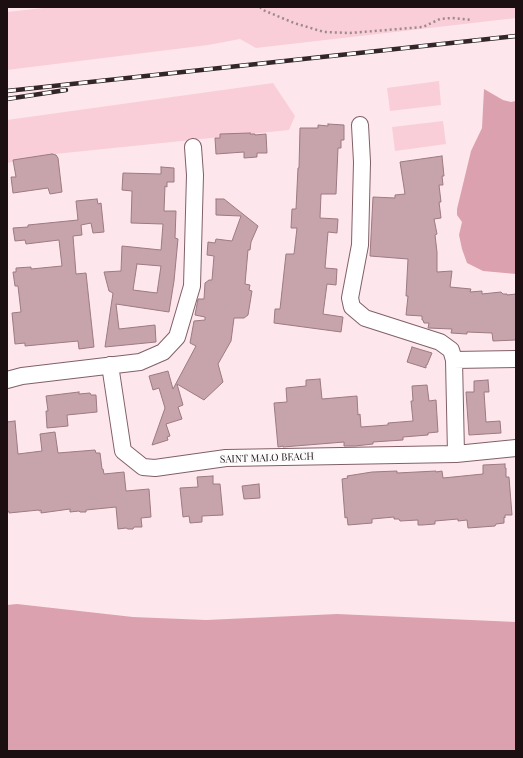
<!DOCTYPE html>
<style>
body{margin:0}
#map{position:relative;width:523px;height:758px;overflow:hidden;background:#fee7ec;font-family:"Playfair Display",serif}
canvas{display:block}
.frame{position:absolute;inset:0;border:8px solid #1b0f12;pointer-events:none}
</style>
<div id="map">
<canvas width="523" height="758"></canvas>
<div class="frame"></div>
</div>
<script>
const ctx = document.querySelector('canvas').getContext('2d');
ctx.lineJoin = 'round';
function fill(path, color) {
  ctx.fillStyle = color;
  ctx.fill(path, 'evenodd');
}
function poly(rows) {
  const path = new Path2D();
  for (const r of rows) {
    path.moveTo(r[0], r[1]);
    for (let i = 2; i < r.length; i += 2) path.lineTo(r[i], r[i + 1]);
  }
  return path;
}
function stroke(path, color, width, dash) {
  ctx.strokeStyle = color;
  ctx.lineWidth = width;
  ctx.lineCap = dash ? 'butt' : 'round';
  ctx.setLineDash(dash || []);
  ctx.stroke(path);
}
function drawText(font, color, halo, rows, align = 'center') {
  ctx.font = font + ' "Playfair Display",serif';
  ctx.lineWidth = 4;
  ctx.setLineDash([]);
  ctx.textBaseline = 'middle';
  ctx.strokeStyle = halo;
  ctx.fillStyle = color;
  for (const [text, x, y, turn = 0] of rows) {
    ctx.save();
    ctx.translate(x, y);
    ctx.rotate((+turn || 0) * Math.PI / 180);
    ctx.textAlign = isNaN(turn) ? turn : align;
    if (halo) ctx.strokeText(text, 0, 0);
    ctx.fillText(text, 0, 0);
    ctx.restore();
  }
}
const green = poly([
 [52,7,516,7,516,18,256,48,240,39,208,45,7,70,7,12],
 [439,81,441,105,390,111,387,88],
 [273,83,295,116,289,130,55,154,7,163,7,120],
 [443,121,446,144,395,151,392,127]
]);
const water = poly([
 [484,89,503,100,511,102,516,101,516,274,483,271,467,263,462,249,459,235,462,222,457,215,457,209,471,151,482,128],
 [17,604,133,617,206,620,337,614,516,622,516,751,7,751,7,605]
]);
const building = poly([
 [328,124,344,125,344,140,341,140,341,148,338,148,336,194,321,194,320,218,338,219,337,233,328,232,325,268,337,269,336,285,327,284,323,314,343,317,341,332,274,323,275,309,280,309,286,254,294,254,297,228,291,228,292,209,296,209,298,168,299,168,300,128,318,128,318,125,328,126,328,124],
 [250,133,250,134,255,134,255,135,266,134,267,153,257,153,257,157,244,158,244,152,216,154,215,138,220,138,220,134,250,133],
 [52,154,56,155,58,158,62,192,50,194,48,188,13,193,11,177,16,177,13,160,52,154],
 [442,156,444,176,442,176,443,185,439,185,441,202,439,202,441,218,434,219,437,234,435,235,437,252,437,272,452,271,450,287,471,289,470,292,482,291,482,294,501,292,503,294,507,294,507,295,516,294,516,340,493,341,492,333,467,332,467,334,451,333,452,329,428,328,429,323,424,323,423,320,422,320,422,316,406,315,408,296,406,296,408,259,370,256,373,197,395,198,395,195,405,194,400,162,442,156],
 [161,167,174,168,174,182,167,182,167,187,165,186,164,211,176,211,175,238,178,239,174,281,169,312,116,304,119,329,155,325,156,342,105,347,113,293,109,291,104,272,121,271,122,246,161,250,163,224,131,223,132,191,122,190,123,173,161,174,161,167],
 [137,264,161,266,157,293,133,290,137,264],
 [97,199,98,204,101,203,104,232,93,233,91,223,81,225,82,235,73,236,76,274,86,273,94,347,79,349,78,341,25,346,25,343,15,344,12,313,21,312,18,286,15,286,13,272,16,272,16,268,31,267,31,269,62,266,59,240,26,244,25,240,15,241,13,228,28,227,28,225,78,220,76,201,97,199],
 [216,199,224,199,258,226,251,242,250,250,248,250,245,284,250,285,249,290,252,291,248,315,244,318,234,318,231,341,218,364,223,382,204,400,177,384,183,405,178,407,182,419,166,424,170,436,167,437,168,440,152,445,165,408,159,388,153,390,149,376,168,371,173,389,196,346,190,343,194,321,205,320,205,317,195,315,198,299,204,299,205,283,209,280,212,280,214,256,207,255,208,242,215,243,216,239,232,241,241,216,216,215,216,199],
 [412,347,432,353,427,365,426,365,426,368,407,362,412,347],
 [320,379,322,399,357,396,358,415,360,414,361,427,388,425,388,423,413,421,411,401,413,401,412,386,427,385,429,401,436,400,438,432,428,433,428,435,403,437,403,440,373,442,373,444,355,446,344,446,344,442,283,447,283,446,278,447,274,403,287,402,286,388,306,386,306,380,320,379],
 [488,380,489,392,484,392,486,422,500,421,501,433,469,435,466,392,474,392,474,381,488,380],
 [79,392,79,394,90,393,91,395,96,395,97,412,67,415,68,426,47,428,46,411,48,411,46,396,79,392],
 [15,421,18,454,42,451,40,434,55,432,58,453,95,450,96,453,100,453,102,469,103,469,104,474,124,472,126,491,149,489,151,517,141,518,142,527,134,527,133,529,128,529,126,528,118,529,116,507,86,510,86,512,80,512,79,511,70,512,70,509,41,513,41,510,39,511,39,510,9,513,9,511,7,512,7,422,15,421],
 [505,464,505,468,506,468,506,477,509,477,512,515,505,515,505,518,504,517,504,523,496,524,495,526,468,528,467,520,458,521,458,519,435,521,435,524,422,525,418,525,418,520,400,521,399,519,394,519,394,517,372,519,372,523,348,525,347,517,345,518,342,479,348,478,347,476,372,472,397,471,397,473,436,471,436,472,442,471,443,478,483,474,483,465,505,464],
 [213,476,213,484,220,484,223,515,202,516,202,522,190,523,189,516,183,517,180,488,198,487,197,477,213,476],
 [259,484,260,498,244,499,242,486,259,484]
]);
const path = poly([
 [260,7,263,10,294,23,324,32,350,33,423,27,440,19,452,18,472,20]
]);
const minor = poly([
 [360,125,362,162,360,245,350,298,352,307,365,318,440,342,451,350,454,360,456,454],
 [454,360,516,359],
 [110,365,123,451,143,467,155,468,226,458,456,454,516,448],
 [7,380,22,376,140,362,163,352,177,337,192,286,195,175,193,147]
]);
const rail = poly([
 [7,91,516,36],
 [7,99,66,90]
]);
const streetNames = [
 ["SAINT MALO BEACH",267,458,-2]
];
fill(green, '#f9ced8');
fill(water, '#dca1af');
fill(building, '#c7a3ac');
stroke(building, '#9c7a82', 1);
stroke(minor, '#806068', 18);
stroke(path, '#9b898d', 2.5, [2, 3]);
stroke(minor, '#fff', 16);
stroke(rail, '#332629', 4.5);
stroke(rail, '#fbfbfb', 3, [9]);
drawText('10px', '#1b0f12', '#fbfbfb', streetNames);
</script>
